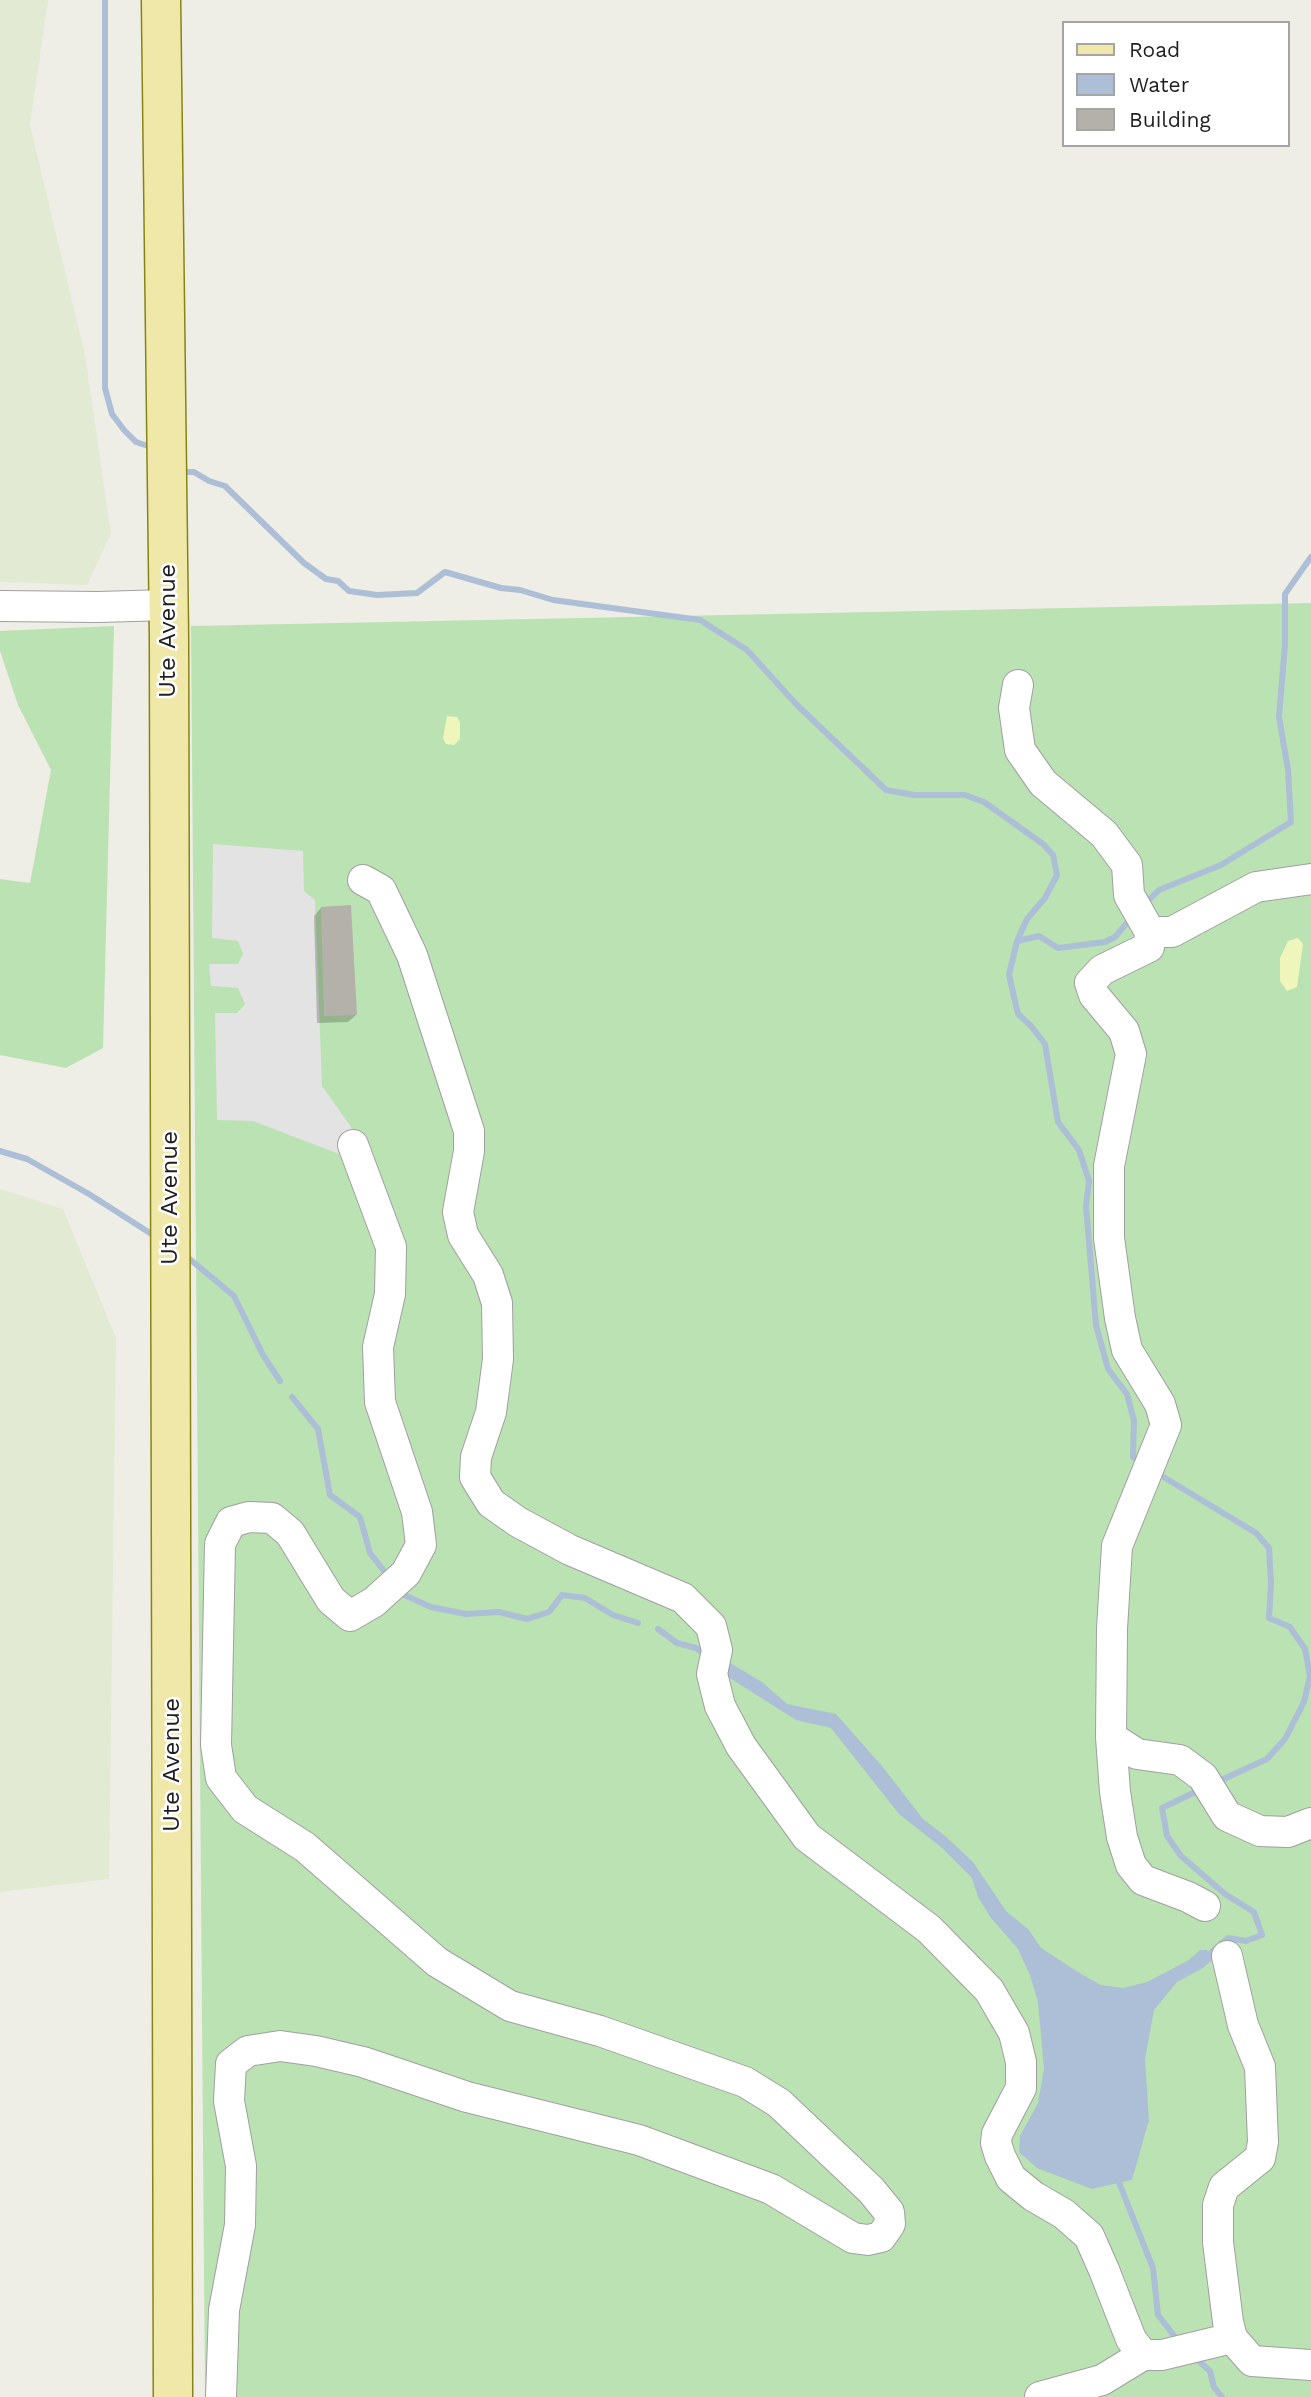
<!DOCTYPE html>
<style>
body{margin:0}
#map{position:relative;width:1311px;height:2397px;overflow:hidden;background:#eeeee6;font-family:"Work Sans",sans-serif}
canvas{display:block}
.legend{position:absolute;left:1062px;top:21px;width:228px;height:126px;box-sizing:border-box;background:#fff;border:2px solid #a5a5a5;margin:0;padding:9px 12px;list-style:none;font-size:21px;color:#1f1f1f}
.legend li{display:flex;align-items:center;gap:14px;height:35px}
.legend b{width:35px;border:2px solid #a5a5a5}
</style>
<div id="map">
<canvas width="1311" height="2397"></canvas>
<ul class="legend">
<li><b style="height:9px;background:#f0e8a9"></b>Road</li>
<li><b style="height:19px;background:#acbfd6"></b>Water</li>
<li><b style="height:19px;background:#b3b1a9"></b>Building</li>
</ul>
</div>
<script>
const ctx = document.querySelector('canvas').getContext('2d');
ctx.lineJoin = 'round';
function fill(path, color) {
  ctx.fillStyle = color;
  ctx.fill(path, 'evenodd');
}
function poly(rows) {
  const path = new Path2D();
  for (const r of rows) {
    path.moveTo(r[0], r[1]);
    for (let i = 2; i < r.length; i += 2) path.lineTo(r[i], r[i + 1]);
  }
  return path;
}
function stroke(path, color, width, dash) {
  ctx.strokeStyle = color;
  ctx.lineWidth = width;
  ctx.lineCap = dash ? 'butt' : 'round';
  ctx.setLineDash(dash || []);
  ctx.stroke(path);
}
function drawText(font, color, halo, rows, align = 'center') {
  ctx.font = font + ' "Work Sans",sans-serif';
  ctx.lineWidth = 5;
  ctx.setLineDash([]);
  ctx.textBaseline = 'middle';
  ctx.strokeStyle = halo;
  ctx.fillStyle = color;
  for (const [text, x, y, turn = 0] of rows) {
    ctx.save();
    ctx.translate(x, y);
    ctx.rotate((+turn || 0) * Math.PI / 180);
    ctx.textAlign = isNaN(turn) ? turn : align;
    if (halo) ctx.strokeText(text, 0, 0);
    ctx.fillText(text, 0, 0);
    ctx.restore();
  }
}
const farmland = poly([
 [0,0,48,0,30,125,85,355,111,534,87,585,0,582],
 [0,1189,63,1209,116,1338,109,1879,0,1892]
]);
const grass = poly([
 [1311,603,1311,2397,205,2397,191,626],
 [114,626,103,1048,66,1068,0,1055,0,879,30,883,51,770,18,705,0,651,0,631]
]);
const sand = poly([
 [447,716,457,717,460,722,460,739,454,745,446,744,443,738],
 [1298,938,1303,944,1297,987,1287,991,1280,981,1280,958,1288,941]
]);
const parking = poly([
 [213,844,303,851,304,891,315,900,322,1086,371,1155,339,1154,253,1121,217,1120,215,1013,237,1013,245,1004,238,988,211,986,209,964,238,964,243,954,238,941,212,938]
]);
const water = poly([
 [730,1663,762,1682,787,1704,836,1714,882,1766,923,1819,944,1835,973,1862,1006,1911,1029,1930,1041,1948,1081,1974,1101,1985,1123,1988,1147,1982,1189,1960,1200,1950,1207,1950,1212,1960,1203,1968,1177,1982,1154,2010,1145,2059,1149,2120,1132,2180,1092,2189,1037,2168,1019,2152,1020,2136,1038,2103,1044,2069,1038,2002,1030,1975,1018,1949,991,1918,978,1897,972,1878,941,1847,899,1814,831,1728,796,1720,725,1675]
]);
const shadow = poly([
 [321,908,356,1015,348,1022,317,1023,314,916]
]);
const stream = poly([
 [105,0,105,388,112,414,124,430,136,442,154,448],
 [184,469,187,472,194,472,209,481,225,486,304,563,326,579,338,581,349,591,377,595,417,593,445,572,501,588,520,590,553,600,700,620,747,650,796,704,886,790,914,795,965,795,984,802,1043,844,1053,855,1057,875,1045,898,1027,919,1017,941,1009,975,1018,1014,1031,1026,1045,1044,1058,1122,1079,1150,1089,1181,1086,1206,1096,1325,1108,1369,1127,1394,1134,1421,1133,1457,1142,1463],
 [1150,899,1159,890,1221,865,1291,822,1288,770,1279,717,1285,645,1285,594,1311,557],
 [1017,941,1039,936,1058,948,1105,942,1115,937,1127,923],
 [0,1151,27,1159,89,1194,153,1235],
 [186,1256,234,1296,263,1355,280,1381],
 [292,1397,318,1429,330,1495,360,1517,370,1553,384,1571],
 [1157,1473,1256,1533,1269,1548,1271,1584,1269,1618,1290,1627,1305,1649,1310,1676,1304,1702,1285,1739,1267,1759,1217,1782],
 [402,1594,431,1607,466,1614,499,1612,527,1619,549,1612,562,1595,585,1598,613,1615,638,1623],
 [658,1629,677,1643,696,1648,703,1653],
 [1193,1793,1162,1808,1167,1836,1181,1856,1225,1894,1254,1912,1262,1935,1246,1941,1228,1938,1205,1958],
 [1116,2175,1153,2268,1158,2315,1179,2342],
 [1194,2357,1210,2371,1214,2387,1222,2397]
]);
const building = poly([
 [351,905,357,1015,324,1016,321,907]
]);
const minor = poly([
 [0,606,98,607,168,605],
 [1018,685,1014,708,1020,750,1043,783,1104,834,1127,865,1129,895,1150,932,1172,932,1256,887,1311,879],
 [363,880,381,890,412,955,469,1131,469,1151,458,1212,463,1235,488,1275,497,1303,498,1359,491,1412,476,1457,475,1477,491,1503,518,1522,570,1550,683,1598,711,1626,717,1650,712,1674,720,1706,741,1746,807,1837,929,1929,989,1990,1014,2033,1021,2062,1021,2088,997,2134,996,2143,1000,2156,1011,2178,1033,2196,1064,2214,1089,2236,1104,2270,1131,2339,1143,2355,1162,2355,1232,2338,1228,2322,1218,2242,1218,2205,1224,2187,1260,2158,1263,2142,1260,2067,1243,2025,1227,1956],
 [1111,1737,1112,1629,1117,1546,1166,1425,1160,1404,1127,1350,1120,1318,1109,1238,1109,1166,1131,1054,1124,1031,1094,995,1090,983,1102,970,1149,947,1150,932],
 [1205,1906,1188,1897,1143,1880,1131,1865,1122,1837,1115,1792,1111,1737,1137,1754,1180,1760,1203,1777,1227,1816,1260,1831,1288,1832,1311,1823],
 [1232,2338,1252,2361,1311,2365],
 [221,2397,224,2310,240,2225,241,2166,229,2101,231,2064,248,2051,280,2046,316,2051,363,2062,467,2097,639,2140,771,2189,853,2238,868,2240,881,2237,890,2224,889,2212,871,2190,779,2103,745,2082,600,2031,510,2006,437,1962,305,1847,245,1809,221,1778,216,1745,220,1544,231,1522,249,1517,272,1518,290,1533,331,1600,350,1616,374,1602,406,1573,421,1545,417,1512,380,1402,378,1347,390,1294,391,1247,353,1145],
 [1040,2397,1102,2380,1143,2355]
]);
const major = poly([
 [161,0,169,638,173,2397]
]);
const streetNames = [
 ["Ute Avenue",168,631,-90],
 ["Ute Avenue",170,1198,-90],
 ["Ute Avenue",172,1765,-90]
];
fill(farmland, '#e2ead4');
fill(grass, '#bbe2b2');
fill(sand, '#eff6bc');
fill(parking, '#e3e3e3');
fill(water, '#acbfd6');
fill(shadow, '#0003');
stroke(stream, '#acbfd6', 6);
fill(building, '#b3b1a9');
stroke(minor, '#a0a0a0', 32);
stroke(major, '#868513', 41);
stroke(minor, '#fff', 30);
stroke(major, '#f0e8a9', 38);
drawText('24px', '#1f1f1f', '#fff', streetNames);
</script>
